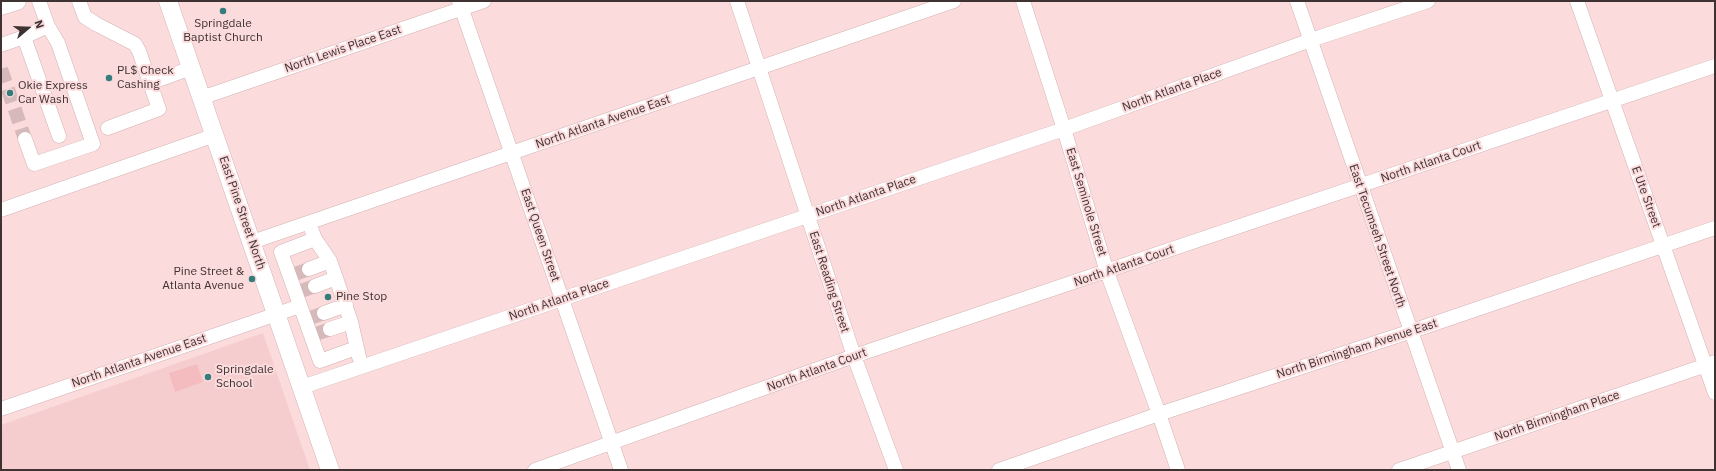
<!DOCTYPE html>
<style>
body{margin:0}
#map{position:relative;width:1716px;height:471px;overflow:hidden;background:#fcdbdc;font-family:"IBM Plex Sans",sans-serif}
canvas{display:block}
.frame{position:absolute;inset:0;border:2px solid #3e3232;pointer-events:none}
.north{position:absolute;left:8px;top:8px;width:40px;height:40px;-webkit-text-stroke:3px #fcdbdc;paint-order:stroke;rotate:71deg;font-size:11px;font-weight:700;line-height:16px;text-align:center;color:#3e3232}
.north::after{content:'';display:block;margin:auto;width:14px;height:18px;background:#3e3232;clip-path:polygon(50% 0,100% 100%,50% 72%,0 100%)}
</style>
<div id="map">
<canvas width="1716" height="471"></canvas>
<div class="frame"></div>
<div class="north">N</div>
</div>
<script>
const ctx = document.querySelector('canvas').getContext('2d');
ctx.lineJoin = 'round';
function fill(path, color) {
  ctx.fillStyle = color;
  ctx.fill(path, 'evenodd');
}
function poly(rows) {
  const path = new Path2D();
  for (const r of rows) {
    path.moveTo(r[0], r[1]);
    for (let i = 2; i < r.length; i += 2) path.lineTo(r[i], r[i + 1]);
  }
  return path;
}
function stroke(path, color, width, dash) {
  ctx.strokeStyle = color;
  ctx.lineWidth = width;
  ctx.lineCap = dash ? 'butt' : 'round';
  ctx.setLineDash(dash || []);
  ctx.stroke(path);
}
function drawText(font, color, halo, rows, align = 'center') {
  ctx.font = font + ' "IBM Plex Sans",sans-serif';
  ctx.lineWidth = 4;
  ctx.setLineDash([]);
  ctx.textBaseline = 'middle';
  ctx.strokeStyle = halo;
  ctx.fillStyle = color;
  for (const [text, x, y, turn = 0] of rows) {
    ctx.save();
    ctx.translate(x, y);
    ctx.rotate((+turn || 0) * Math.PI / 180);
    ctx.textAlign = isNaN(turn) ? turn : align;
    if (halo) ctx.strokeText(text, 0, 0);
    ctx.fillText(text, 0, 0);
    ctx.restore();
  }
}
const built = poly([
 [263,333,310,470,1,470,1,425]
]);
const green = poly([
 [197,364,203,382,175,392,169,373]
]);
const minorTunnel = poly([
 [1,69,25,139],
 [295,274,309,269],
 [301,291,315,286],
 [310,318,324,313],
 [316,334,330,329]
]);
const minor = poly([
 [79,1,85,17,96,24,135,44,139,51,159,109,108,128],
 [459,1,621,470],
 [737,1,854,356,896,470],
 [1023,1,1064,129,1107,272,1159,414,1178,470],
 [1297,1,1459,470],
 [1577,1,1715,393],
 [24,37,59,136],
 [1,45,24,37,48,26],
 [150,83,191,68],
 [201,98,484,1],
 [25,139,34,164,93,144,58,43,48,26,39,1],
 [1,210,215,135],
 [312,231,315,239,330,261,336,278,351,322,359,357],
 [315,239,281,252,320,361,356,348],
 [252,242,954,1],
 [309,269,330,261],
 [315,286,336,278],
 [324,313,346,305],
 [330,329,351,322],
 [302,387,1064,129,1311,40,1428,1],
 [1,409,300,306],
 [535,470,854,356,1715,66],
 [999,470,1159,414,1427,326,1715,228],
 [1399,470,1715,362]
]);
const major = poly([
 [168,1,330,470],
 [1,6,17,1]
]);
const markers = [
 [223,11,4,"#347d7c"],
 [109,78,4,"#347d7c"],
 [10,93,4,"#347d7c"],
 [252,279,4,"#347d7c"],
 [328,297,4,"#347d7c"],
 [208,377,4,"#347d7c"]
];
const poiNames = [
 ["Springdale",223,24,"center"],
 ["Baptist Church",223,38,"center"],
 ["PL$ Check",117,71],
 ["Cashing",117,85],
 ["Okie Express",18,86],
 ["Car Wash",18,100],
 ["Pine Street &",244,272,"right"],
 ["Atlanta Avenue",244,286,"right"],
 ["Pine Stop",336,297],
 ["Springdale",216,370],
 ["School",216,384]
];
const streetNames = [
 ["North Lewis Place East",343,49,-19],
 ["North Atlanta Place",1172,90,-20],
 ["North Atlanta Avenue East",603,122,-19],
 ["North Atlanta Court",1431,162,-19],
 ["North Atlanta Place",866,196,-19],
 ["E Ute Street",1646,197,70],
 ["East Seminole Street",1086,202,73],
 ["East Pine Street North",242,213,71],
 ["East Queen Street",540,235,71],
 ["East Tecumseh Street North",1377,236,71],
 ["North Atlanta Court",1124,266,-19],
 ["East Reading Street",829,282,72],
 ["North Atlanta Place",559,300,-19],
 ["North Birmingham Avenue East",1357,349,-18],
 ["North Atlanta Avenue East",139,361,-19],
 ["North Atlanta Court",817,370,-20],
 ["North Birmingham Place",1557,416,-19]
];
fill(built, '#f6cdcf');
fill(green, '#f4bcbf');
stroke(minorTunnel, '#d6b9ba', 14, [14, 7]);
stroke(minor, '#d2b2b4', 15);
stroke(major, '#d2b2b4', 19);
stroke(minor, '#fff', 14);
stroke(major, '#fff', 18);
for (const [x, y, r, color] of markers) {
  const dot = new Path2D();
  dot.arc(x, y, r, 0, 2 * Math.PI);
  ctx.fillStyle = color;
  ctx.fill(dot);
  stroke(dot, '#fcdbdc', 1.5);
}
drawText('12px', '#3e3232', '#fcdbdc', poiNames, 'left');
drawText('12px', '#3e3232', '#fcdbdc', streetNames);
</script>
